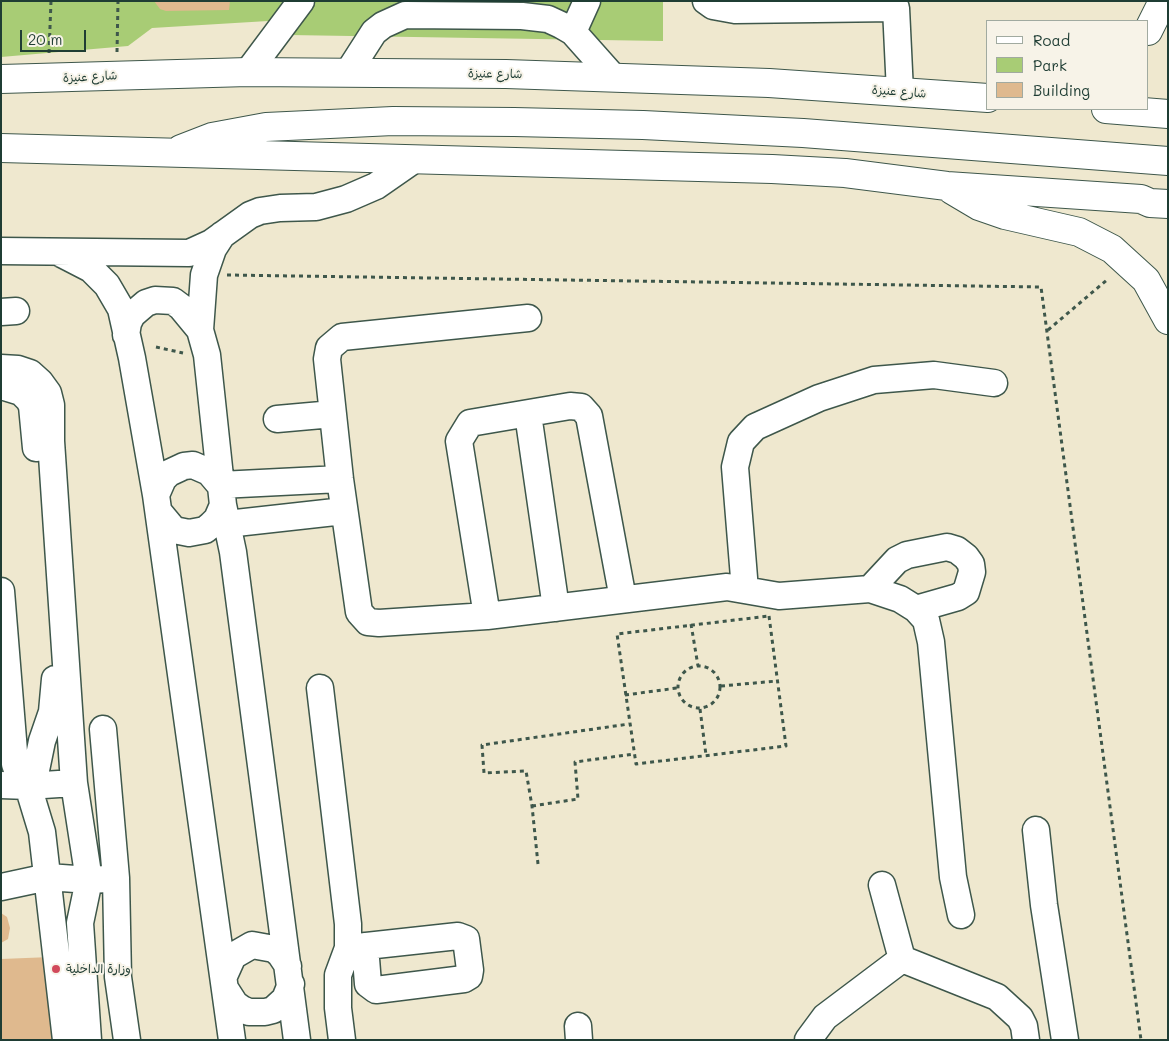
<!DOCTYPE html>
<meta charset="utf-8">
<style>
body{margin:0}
#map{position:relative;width:1169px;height:1041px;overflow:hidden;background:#efe8cf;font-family:Mali,sans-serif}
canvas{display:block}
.frame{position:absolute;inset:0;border:2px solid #1f3d34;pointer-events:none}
.legend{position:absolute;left:986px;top:20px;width:162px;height:90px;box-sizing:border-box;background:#f7f3e8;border:1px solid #a1aaa0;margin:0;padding:6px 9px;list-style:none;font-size:15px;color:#1f3d34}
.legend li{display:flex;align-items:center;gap:10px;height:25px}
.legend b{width:25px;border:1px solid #a1aaa0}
.scale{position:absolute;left:20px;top:30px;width:66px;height:22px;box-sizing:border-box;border:2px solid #1f3d34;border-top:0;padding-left:6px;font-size:15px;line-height:18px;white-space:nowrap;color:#1f3d34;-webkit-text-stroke:4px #f7f3e8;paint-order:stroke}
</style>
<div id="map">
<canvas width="1169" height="1041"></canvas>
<div class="frame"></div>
<ul class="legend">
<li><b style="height:6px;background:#fff"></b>Road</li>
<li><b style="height:14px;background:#a8cc75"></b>Park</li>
<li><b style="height:14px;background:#dfb98e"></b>Building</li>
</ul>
<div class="scale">20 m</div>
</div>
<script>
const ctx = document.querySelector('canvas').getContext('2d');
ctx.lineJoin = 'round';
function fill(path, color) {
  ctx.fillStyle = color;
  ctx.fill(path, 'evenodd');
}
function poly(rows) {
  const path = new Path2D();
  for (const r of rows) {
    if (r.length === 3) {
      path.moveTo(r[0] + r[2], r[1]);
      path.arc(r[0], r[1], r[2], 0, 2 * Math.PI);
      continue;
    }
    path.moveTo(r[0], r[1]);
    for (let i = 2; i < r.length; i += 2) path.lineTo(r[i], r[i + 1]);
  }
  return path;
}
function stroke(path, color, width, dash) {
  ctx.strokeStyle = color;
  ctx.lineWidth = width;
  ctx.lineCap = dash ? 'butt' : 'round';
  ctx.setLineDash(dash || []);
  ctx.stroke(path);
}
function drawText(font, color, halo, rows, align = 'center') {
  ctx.font = font + ' Mali,"Playpen Sans Arabic",sans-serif';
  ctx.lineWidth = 4;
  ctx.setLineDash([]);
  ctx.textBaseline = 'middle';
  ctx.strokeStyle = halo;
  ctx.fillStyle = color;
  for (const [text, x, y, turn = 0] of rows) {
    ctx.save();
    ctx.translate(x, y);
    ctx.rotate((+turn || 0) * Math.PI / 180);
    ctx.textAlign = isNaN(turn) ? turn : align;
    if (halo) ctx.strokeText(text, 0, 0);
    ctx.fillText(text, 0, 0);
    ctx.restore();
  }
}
const green = poly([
 [1,1,663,1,663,41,289,35,279,25,268,21,152,28,128,46,1,57]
]);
const building = poly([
 [154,1,230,1,229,10,166,11,160,9],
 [1,913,7,917,10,928,8,939,1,943],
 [51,957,57,1040,1,1040,1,959]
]);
const path = poly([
 [117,52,118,1],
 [49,53,51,1],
 [227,275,1041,287,1141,1040],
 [1048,330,1108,279],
 [156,347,183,353],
 [769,616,786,746,636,764,617,634,769,616],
 [691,624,698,666],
 [699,687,21],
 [721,686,777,681],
 [625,695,677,688],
 [700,709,706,755],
 [532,806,578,799,575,762,634,754],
 [538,864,532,806,526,771,484,773,482,745,629,724]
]);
const minor = poly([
 [706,1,713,6,735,10,896,8,900,92],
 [573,32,587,1],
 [349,71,374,32,383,25,405,15,522,16,548,19,561,25,573,32,613,77],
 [248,72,301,1],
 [222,235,213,249,204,275,200,330,207,355,223,505,233,552,297,1040],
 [1,251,189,253,211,243,250,215,260,211,280,208,316,207,346,199,376,186,412,161],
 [58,252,91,269,107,285,121,309,132,358,156,495,232,1040],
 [1,312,16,311],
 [528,318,342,337,329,348,327,359,340,479,359,612,368,622,379,623,487,616,727,587,779,596,870,589,900,599,916,609,926,620,931,642,953,877,961,915],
 [126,335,128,323,132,315,146,303,155,300,173,301,181,307,200,330],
 [1,368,18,369,30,373,40,382,48,393,51,405,51,441,74,783,89,880,80,923,88,1040],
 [1,386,21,392,29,400,32,406,36,448],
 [528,414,556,608],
 [277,419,333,414],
 [156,495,163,479,169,473,184,466,193,465,209,472,220,485,340,479],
 [159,512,174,530,189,533,205,530,211,525,217,519,223,505],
 [227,524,344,511],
 [870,589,897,560,907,555,947,547,957,550,966,557,971,564,972,572,966,592,958,597,916,609],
 [745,590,735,467,741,442,755,427,819,398,874,380,934,375,994,383],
 [1,591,15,764,20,779,28,786,42,832,66,1040],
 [487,616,459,441,470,423,570,406,581,407,589,416,623,599],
 [320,688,348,924,348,948,338,975,338,1008,342,1040],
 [103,729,116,878,118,977,127,1040],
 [1,785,28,786,74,783],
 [28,786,35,775,42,741,52,712,55,679],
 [1036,830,1044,905,1065,1040],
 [882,885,902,959],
 [1,887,48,877,89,880,107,879],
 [348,948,458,936,466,939,470,970,469,976,464,979,376,990,368,984,365,946],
 [902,959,997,997,1020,1018,1024,1026,1026,1040],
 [224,976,233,956,252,945,274,949,280,954,288,966],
 [226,990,235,1004,242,1009,249,1012,265,1012,273,1010,285,999,291,984],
 [578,1026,579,1040],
 [808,1040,825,1017,902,959]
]);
const major = poly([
 [1148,31,1163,1],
 [1,79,248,72,506,74,769,83,988,98],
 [1106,109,1168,114],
 [1,148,772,169,845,173,947,186,1141,199,1150,203,1168,204],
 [181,149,212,137,266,127,393,121,514,122,643,125,803,133,1168,161],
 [952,190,979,206,1005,215,1079,232,1112,249,1146,280,1168,320]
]);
const markers = [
 [56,969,5,"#d1495b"]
];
const streetNames = [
 ["شارع عنيزة",495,74,1],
 ["شارع عنيزة",90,77,-3],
 ["شارع عنيزة",899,92,4]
];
const poiNames = [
 ["وزارة الداخلية",66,969]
];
fill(green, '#a8cc75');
fill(building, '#dfb98e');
stroke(minor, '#3e574b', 29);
stroke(major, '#3e574b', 30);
stroke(path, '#3e574b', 3, [4, 4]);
stroke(minor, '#fff', 26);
stroke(major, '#fff', 28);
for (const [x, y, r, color] of markers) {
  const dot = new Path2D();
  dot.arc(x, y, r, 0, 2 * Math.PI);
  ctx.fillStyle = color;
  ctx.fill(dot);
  stroke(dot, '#f7f3e8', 2);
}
drawText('12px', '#1f3d34', '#f7f3e8', streetNames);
drawText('12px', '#1f3d34', '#f7f3e8', poiNames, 'left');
</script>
